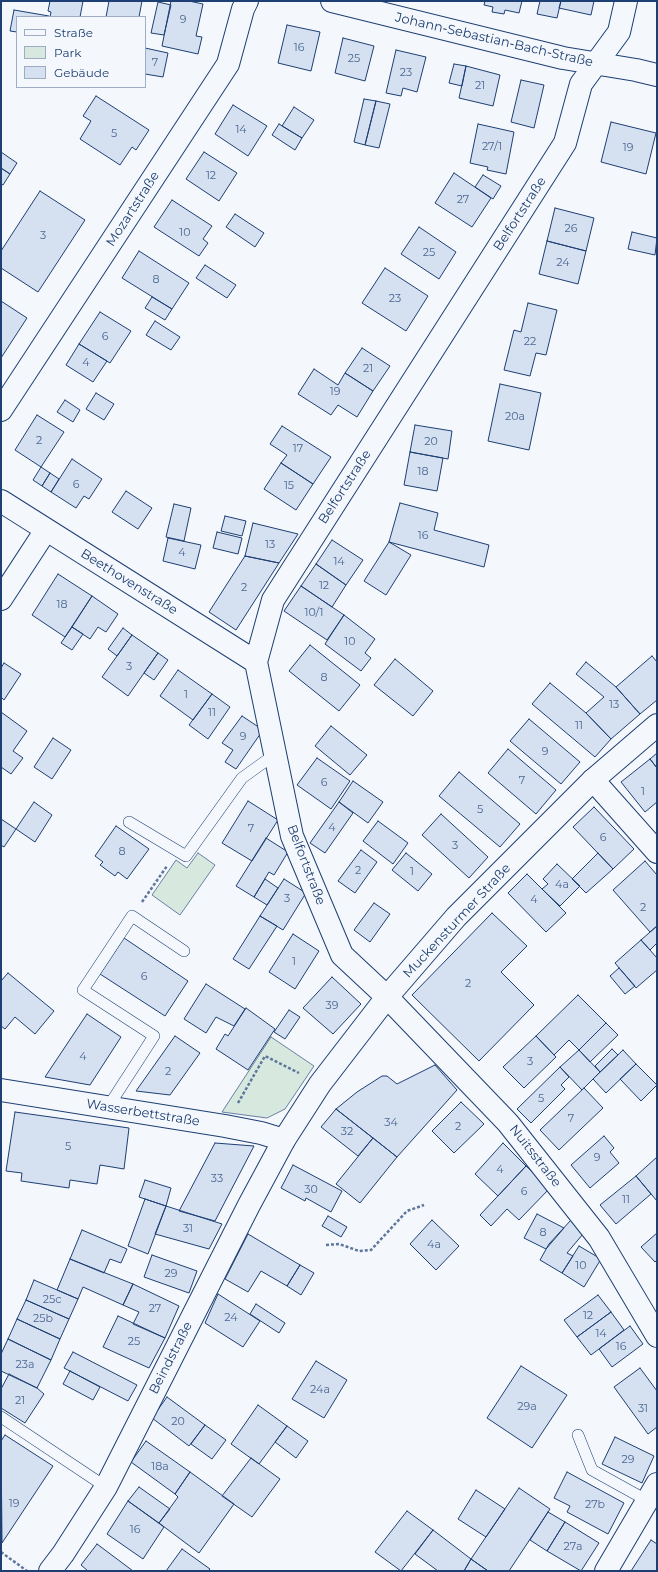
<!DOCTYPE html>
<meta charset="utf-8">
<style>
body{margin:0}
#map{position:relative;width:658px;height:1572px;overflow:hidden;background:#f4f7fb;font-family:Montserrat,sans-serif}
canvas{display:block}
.frame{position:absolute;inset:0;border:2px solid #1d3f73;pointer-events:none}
.legend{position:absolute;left:16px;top:16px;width:130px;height:72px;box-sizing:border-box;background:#f4f7fb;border:1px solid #9eadc5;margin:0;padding:5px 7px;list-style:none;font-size:12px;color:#1d3f73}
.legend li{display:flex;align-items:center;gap:8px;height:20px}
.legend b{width:20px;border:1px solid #9eadc5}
</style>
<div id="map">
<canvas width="658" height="1572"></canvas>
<div class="frame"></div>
<ul class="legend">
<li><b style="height:5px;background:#f4f7fb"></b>Straße</li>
<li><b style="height:11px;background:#d7e8df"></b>Park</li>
<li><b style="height:11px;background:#d5e0f0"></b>Gebäude</li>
</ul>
</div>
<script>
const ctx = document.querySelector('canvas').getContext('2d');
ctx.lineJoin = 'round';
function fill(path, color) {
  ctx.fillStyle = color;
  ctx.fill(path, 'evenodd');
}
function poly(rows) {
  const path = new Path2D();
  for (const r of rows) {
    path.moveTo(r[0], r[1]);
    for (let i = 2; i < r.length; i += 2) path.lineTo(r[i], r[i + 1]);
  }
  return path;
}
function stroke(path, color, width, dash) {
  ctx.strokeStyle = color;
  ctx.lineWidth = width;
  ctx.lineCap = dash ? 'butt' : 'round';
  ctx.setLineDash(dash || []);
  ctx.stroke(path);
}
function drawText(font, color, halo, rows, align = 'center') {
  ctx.font = font + ' Montserrat,sans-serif';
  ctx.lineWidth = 3;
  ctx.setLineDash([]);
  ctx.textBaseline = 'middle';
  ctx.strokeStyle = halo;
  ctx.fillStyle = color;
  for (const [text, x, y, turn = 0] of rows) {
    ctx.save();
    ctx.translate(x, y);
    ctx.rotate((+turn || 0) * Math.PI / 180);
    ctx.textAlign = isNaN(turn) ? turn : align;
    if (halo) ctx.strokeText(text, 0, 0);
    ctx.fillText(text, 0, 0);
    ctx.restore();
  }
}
const green = poly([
 [198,853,215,865,180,915,152,895,176,860,187,868,198,853],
 [271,1037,314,1066,285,1109,267,1118,222,1112,271,1037]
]);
const building = poly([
 [50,1,83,1,80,17,50,17,51,12,48,11,50,1],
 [109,1,142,1,139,17,106,17,109,1],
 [171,1,189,1,203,4,196,36,202,37,198,54,162,46,171,1],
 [485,1,522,1,519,13,505,10,504,14,492,12,493,7,484,5,485,1],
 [540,1,561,1,557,18,537,14,540,1],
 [561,1,594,1,591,15,559,8,561,1],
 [158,2,171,5,164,35,151,33,158,2],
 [14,10,49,16,48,17,17,17,17,32,10,31,14,10],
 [287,25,320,32,311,71,278,63,287,25],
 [343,38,374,46,365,81,335,73,343,38],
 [145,48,168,53,163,77,145,74,145,48],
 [396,50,426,57,417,92,403,88,401,96,386,93,396,50],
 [454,64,466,66,462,86,449,83,454,64],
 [466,66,500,75,493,106,459,98,466,66],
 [521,80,544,85,534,128,511,122,521,80],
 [96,96,149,130,136,150,132,147,120,165,80,139,91,121,83,116,96,96],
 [364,99,376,101,365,145,354,142,364,99],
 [376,101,390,104,379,148,365,145,376,101],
 [233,105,267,126,248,156,215,134,233,105],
 [294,107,314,120,302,138,282,126,294,107],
 [611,122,656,133,646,174,601,162,611,122],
 [279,124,302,138,295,150,272,135,279,124],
 [478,124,514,132,506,174,487,170,488,167,470,163,478,124],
 [1,152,17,163,10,174,1,168,1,152],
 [204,152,237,173,219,201,186,179,204,152],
 [1,168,10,174,3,185,1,184,1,168],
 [454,173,491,198,472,227,435,203,454,173],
 [483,175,501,186,493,199,475,187,483,175],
 [40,191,85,220,38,292,1,268,1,251,40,191],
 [172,200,212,226,203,239,208,243,199,256,154,227,172,200],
 [555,208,594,218,586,251,547,241,555,208],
 [235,214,264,233,255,247,226,227,235,214],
 [419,227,456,252,439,279,401,254,419,227],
 [632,232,657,238,655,255,628,249,632,232],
 [547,241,586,251,578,284,539,274,547,241],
 [139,251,189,283,172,309,122,278,139,251],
 [205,265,236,285,227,298,196,278,205,265],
 [385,268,428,296,406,331,362,303,385,268],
 [152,297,172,309,165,320,145,308,152,297],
 [1,301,27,318,1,358,1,301],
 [528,303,557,310,546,355,536,353,530,376,504,370,514,330,521,332,528,303],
 [100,312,131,331,110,363,79,344,100,312],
 [155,321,180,337,171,350,146,335,155,321],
 [79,344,107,361,93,382,66,365,79,344],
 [362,348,390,366,373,391,345,373,362,348],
 [314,369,338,385,345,373,373,391,357,417,338,405,331,415,298,394,314,369],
 [500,384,541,393,529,450,488,441,500,384],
 [96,393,114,404,104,420,86,409,96,393],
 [65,400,80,410,73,422,57,412,65,400],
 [37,415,64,432,41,467,15,450,37,415],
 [415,425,452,431,448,459,410,452,415,425],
 [282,426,331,457,313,484,281,463,287,455,270,444,282,426],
 [410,452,443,458,437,491,404,485,410,452],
 [72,459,102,479,89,499,84,496,76,508,51,492,72,459],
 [281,463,313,484,296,510,264,489,281,463],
 [41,467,50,473,42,486,33,480,41,467],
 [50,473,59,479,51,492,42,486,50,473],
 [126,491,152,508,138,529,112,512,126,491],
 [400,503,438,513,434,530,489,545,484,567,389,542,400,503],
 [174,504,191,508,184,541,166,537,174,504],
 [225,516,246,521,242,536,221,531,225,516],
 [253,523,298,534,279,563,245,556,253,523],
 [217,532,242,538,238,554,213,548,217,532],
 [168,538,201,545,195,569,163,561,168,538],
 [332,540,363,560,346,585,316,564,332,540],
 [389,542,411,555,386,595,364,581,389,542],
 [245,556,279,563,236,630,209,612,245,556],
 [316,564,346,585,332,607,301,586,316,564],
 [58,574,92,596,65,637,32,615,58,574],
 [301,586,344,615,327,640,284,611,301,586],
 [92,596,118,614,106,632,98,627,90,639,72,627,92,596],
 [344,615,375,639,365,653,371,658,361,671,325,644,344,615],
 [72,627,83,634,72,650,61,643,72,627],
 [123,628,132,635,117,656,108,649,123,628],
 [132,635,158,653,128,696,102,677,132,635],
 [310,645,360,685,339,711,289,671,310,645],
 [158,653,168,660,154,680,144,673,158,653],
 [652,656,657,662,657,700,640,714,616,687,652,656],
 [395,659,433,691,413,716,374,685,395,659],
 [586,662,616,687,640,714,611,739,586,713,604,697,576,674,586,662],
 [4,663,21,674,4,700,1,697,1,668,4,663],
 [178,670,212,694,193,720,160,696,178,670],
 [550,683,586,713,611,739,595,757,532,704,550,683],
 [212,694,230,707,208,739,189,725,212,694],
 [1,712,27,731,13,751,23,758,11,774,1,767,1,712],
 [242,716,263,730,236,769,225,762,233,750,222,743,242,716],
 [529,719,580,762,561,784,510,741,529,719],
 [331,726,367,755,350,775,315,746,331,726],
 [53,738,71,750,52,779,34,767,53,738],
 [508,749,556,790,536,814,488,773,508,749],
 [657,753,657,768,650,759,657,753],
 [317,758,350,781,331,809,297,785,317,758],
 [650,759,657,768,657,802,645,812,621,782,650,759],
 [459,772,520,824,500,847,439,796,459,772],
 [353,781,383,802,368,823,339,802,353,781],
 [248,801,278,820,252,861,222,843,248,801],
 [34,802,52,815,35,842,16,829,34,802],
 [339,802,353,813,325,853,310,843,339,802],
 [594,807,634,849,613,869,573,827,594,807],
 [441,814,488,857,469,878,422,835,441,814],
 [1,819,16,829,4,847,1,845,1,819],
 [378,821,408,843,393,864,363,841,378,821],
 [116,826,149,849,127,879,118,872,115,876,100,865,103,862,95,856,116,826],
 [266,838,288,852,274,875,269,872,254,897,236,886,266,838],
 [361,850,377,862,355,893,338,881,361,850],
 [406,853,432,874,418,891,392,870,406,853],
 [598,853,613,869,586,893,572,879,598,853],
 [645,861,657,875,657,926,650,932,613,890,645,861],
 [557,864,580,886,560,906,542,889,548,884,543,879,557,864],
 [527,874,566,913,546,932,508,893,527,874],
 [265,879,278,888,267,905,254,897,265,879],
 [284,879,306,893,283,930,260,916,284,879],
 [374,903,390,914,370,942,354,930,374,903],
 [492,913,527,946,501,972,534,1005,479,1061,412,995,492,913],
 [260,916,277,926,249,969,233,959,260,916],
 [657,926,657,943,650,950,641,940,657,926],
 [293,934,319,951,295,989,269,972,293,934],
 [124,938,188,981,165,1016,100,974,124,938],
 [641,940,657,958,657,970,636,988,615,963,641,940],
 [619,968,635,986,625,994,610,976,619,968],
 [8,973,54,1011,35,1034,15,1017,5,1029,1,1026,1,981,8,973],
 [332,977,361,1004,333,1034,303,1008,332,977],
 [206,984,245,1009,234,1026,216,1017,206,1033,184,1019,206,984],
 [578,995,606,1023,579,1050,569,1040,554,1055,536,1036,578,995],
 [246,1008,275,1029,248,1070,216,1049,225,1034,228,1036,246,1008],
 [289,1010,300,1017,285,1039,274,1032,289,1010],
 [87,1014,121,1037,90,1085,45,1077,87,1014],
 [606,1023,618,1035,590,1062,579,1050,606,1023],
 [175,1036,200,1053,170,1095,136,1091,175,1036],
 [536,1036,556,1057,524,1088,503,1067,536,1036],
 [612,1049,618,1055,600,1072,595,1066,612,1049],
 [579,1050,600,1072,582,1090,560,1067,579,1050],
 [623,1050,636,1064,606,1093,593,1079,623,1050],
 [636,1064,657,1085,641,1101,620,1079,636,1064],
 [435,1065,457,1090,397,1157,336,1109,357,1092,382,1076,387,1076,397,1084,435,1065],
 [560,1067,569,1077,561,1085,565,1089,531,1123,517,1109,560,1067],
 [584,1088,603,1108,559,1150,540,1130,584,1088],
 [461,1102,484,1124,454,1153,432,1131,461,1102],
 [336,1109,373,1138,358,1156,321,1127,336,1109],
 [15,1112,129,1128,124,1169,100,1165,97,1184,70,1180,69,1188,21,1181,22,1173,6,1171,15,1112],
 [604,1136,614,1148,610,1152,619,1163,590,1188,571,1165,604,1136],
 [373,1138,397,1157,360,1203,336,1184,373,1138],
 [215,1143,254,1146,215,1221,179,1211,215,1143],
 [503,1143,526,1166,498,1196,475,1174,503,1143],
 [657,1157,657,1201,636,1176,657,1157],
 [293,1165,342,1191,331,1212,306,1198,305,1201,281,1188,293,1165],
 [526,1166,550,1188,519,1220,507,1209,491,1226,480,1215,526,1166],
 [636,1176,651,1194,616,1224,600,1205,636,1176],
 [145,1180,171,1188,166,1206,139,1197,145,1180],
 [145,1199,166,1206,148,1254,128,1246,145,1199],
 [166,1206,222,1224,209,1249,155,1234,166,1206],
 [537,1214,564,1228,546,1249,524,1238,537,1214],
 [328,1216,347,1227,341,1237,322,1226,328,1216],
 [432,1220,459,1246,436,1270,410,1244,432,1220],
 [571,1220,583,1234,567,1253,573,1256,562,1273,540,1260,549,1244,571,1220],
 [82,1230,127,1249,121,1263,110,1259,104,1273,70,1259,82,1230],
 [657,1233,657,1260,655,1262,641,1247,657,1233],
 [248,1234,300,1265,287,1286,261,1271,248,1292,225,1279,248,1234],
 [579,1246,601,1259,584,1287,562,1273,579,1246],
 [152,1255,197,1271,189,1293,144,1277,152,1255],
 [70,1259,133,1284,123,1305,83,1287,78,1299,57,1290,70,1259],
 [300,1265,314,1273,301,1295,287,1286,300,1265],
 [34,1280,78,1299,69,1319,26,1300,34,1280],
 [133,1284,179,1306,165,1338,133,1324,139,1312,123,1305,133,1284],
 [218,1294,260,1321,243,1347,205,1323,218,1294],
 [598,1295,611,1312,577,1337,564,1320,598,1295],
 [26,1300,69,1319,60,1339,17,1319,26,1300],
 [256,1304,285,1323,279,1333,250,1314,256,1304],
 [611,1312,624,1330,591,1355,577,1337,611,1312],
 [118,1316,165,1338,149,1368,103,1347,118,1316],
 [17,1319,60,1339,51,1360,8,1339,17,1319],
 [630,1326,643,1344,612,1367,599,1349,630,1326],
 [8,1339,51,1360,37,1388,1,1371,1,1354,8,1339],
 [73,1352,137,1385,128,1401,64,1368,73,1352],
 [316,1361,347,1380,324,1418,292,1399,316,1361],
 [521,1366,567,1395,532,1448,487,1418,521,1366],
 [640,1368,657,1391,657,1427,648,1434,614,1387,640,1368],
 [70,1371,100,1387,93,1400,63,1384,70,1371],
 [9,1374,37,1388,44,1394,25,1423,1,1408,1,1389,9,1374],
 [167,1397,205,1425,189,1446,152,1418,167,1397],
 [258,1405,287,1426,259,1464,231,1444,258,1405],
 [205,1425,226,1440,212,1459,191,1444,205,1425],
 [287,1426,308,1441,296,1458,275,1442,287,1426],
 [5,1435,53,1466,2,1543,1,1441,5,1435],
 [615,1437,654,1456,642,1483,602,1464,615,1437],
 [146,1441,190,1472,175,1494,131,1462,146,1441],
 [251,1458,280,1479,252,1517,222,1496,251,1458],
 [190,1472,234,1504,199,1553,159,1523,178,1497,175,1494,190,1472],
 [567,1472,624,1503,608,1534,567,1512,570,1506,554,1498,567,1472],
 [139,1487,170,1509,159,1523,128,1501,139,1487],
 [519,1488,550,1509,509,1571,488,1571,471,1559,519,1488],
 [476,1490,505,1509,486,1537,458,1519,476,1490],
 [128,1501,164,1527,143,1559,107,1534,128,1501],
 [407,1511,433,1530,401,1571,375,1552,407,1511],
 [548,1512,565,1522,547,1551,530,1540,548,1512],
 [565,1522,599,1543,581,1571,547,1551,565,1522],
 [433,1530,471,1559,464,1571,438,1571,415,1554,433,1530],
 [651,1540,657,1544,657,1571,631,1571,651,1540],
 [97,1544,133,1571,88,1571,81,1565,97,1544],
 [182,1549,210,1569,208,1571,166,1571,182,1549],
 [471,1559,488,1571,464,1571,471,1559]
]);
const path = poly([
 [142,902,167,866],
 [238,1103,265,1056,299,1073],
 [326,1245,339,1244,359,1251,371,1250,407,1211,424,1205],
 [1,1552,27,1571]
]);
const lane = poly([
 [129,822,186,856,242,778,274,755],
 [108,1107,154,1036,83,990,132,916,184,951],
 [1,1417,106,1487],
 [578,1435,592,1470,648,1501]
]);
const street = poly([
 [332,1,563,58,636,70,657,75],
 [626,1,619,32,581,84,565,143,273,600,256,662,292,836,342,955,387,997,508,1123,599,1238,657,1336],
 [1,410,228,64,243,9,247,1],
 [1,501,256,662],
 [1,599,46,530],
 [593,780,657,852],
 [1,1090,225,1126,261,1133,284,1140],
 [606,1571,657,1484]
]);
const secondary = poly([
 [50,1571,63,1554,106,1487,249,1205,284,1140,320,1084,387,997,456,917,593,780,657,725]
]);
const numberNames = [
 ["9",183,20],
 ["16",299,48],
 ["25",354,59],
 ["7",155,63],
 ["23",406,73],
 ["21",480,86],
 ["14",241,130],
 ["5",114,134],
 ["27/1",492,147],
 ["19",628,148],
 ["12",211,176],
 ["27",463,200],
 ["26",571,229],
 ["10",185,233],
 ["3",43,236],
 ["25",429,253],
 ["24",563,263],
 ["8",156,280],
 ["23",395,299],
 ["6",105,337],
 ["22",530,342],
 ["4",86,363],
 ["21",368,369],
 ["19",335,392],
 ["20a",515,417],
 ["2",39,441],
 ["20",431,442],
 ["17",298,449],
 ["18",423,472],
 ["6",76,485],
 ["15",289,486],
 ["16",423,536],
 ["13",270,545],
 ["4",182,553],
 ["14",339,562],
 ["12",324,586],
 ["2",244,588],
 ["18",62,605],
 ["10/1",314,613],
 ["10",350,642],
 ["3",129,667],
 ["8",324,678],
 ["1",186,695],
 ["13",614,705],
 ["11",212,713],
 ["11",579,726],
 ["9",243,737],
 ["9",545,752],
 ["7",522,781],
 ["6",324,783],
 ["1",643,792],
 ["5",480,810],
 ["4",332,828],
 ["7",251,829],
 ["6",603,838],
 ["3",455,846],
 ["8",122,852],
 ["2",358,871],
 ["1",412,872],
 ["4a",562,885],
 ["3",287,899],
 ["4",534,900],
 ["2",643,908],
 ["1",294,962],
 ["6",144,977],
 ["2",468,984],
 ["39",332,1006],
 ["4",83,1057],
 ["3",530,1062],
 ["2",168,1072],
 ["5",541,1099],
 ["7",571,1119],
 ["34",391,1123],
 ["2",458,1127],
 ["32",347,1132],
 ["5",68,1147],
 ["9",597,1158],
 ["4",500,1170],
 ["33",217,1179],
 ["30",311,1190],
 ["6",524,1192],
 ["11",626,1200],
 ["31",188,1229],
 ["8",543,1233],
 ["4a",434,1245],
 ["10",581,1266],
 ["29",171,1274],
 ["25c",52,1300],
 ["27",155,1309],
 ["12",588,1316],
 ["24",231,1318],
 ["25b",43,1319],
 ["14",601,1334],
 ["25",134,1342],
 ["16",621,1347],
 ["23a",25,1365],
 ["24a",320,1390],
 ["21",20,1401],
 ["29a",527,1407],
 ["31",643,1409],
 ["20",178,1422],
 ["29",628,1460],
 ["18a",160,1467],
 ["19",14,1504],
 ["27b",595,1505],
 ["16",135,1530],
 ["27a",573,1547]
];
const streetNames = [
 ["Johann-Sebastian-Bach-Straße",494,40,13],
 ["Mozartstraße",133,209,-57],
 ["Belfortstraße",520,214,-57],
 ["Belfortstraße",345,487,-57],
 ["Beethovenstraße",129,582,32],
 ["Belfortstraße",306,865,69],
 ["Muckensturmer Straße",457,921,-47],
 ["Wasserbettstraße",143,1113,9],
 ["Nuitsstraße",535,1156,52],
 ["Beindstraße",171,1358,-63]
];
fill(green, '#d7e8df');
stroke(green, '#687fa3', 1);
fill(building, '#d5e0f0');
stroke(building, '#1d3f73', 1);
stroke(lane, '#1d3f73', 12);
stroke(street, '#1d3f73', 24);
stroke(secondary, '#1d3f73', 24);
stroke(path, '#5e769c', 2.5, [3, 2]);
stroke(lane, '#f4f7fb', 11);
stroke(street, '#f4f7fb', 22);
stroke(secondary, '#f4f7fb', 22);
drawText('11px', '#4b6792', null, numberNames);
drawText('13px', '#1d3f73', '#f4f7fb', streetNames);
</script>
